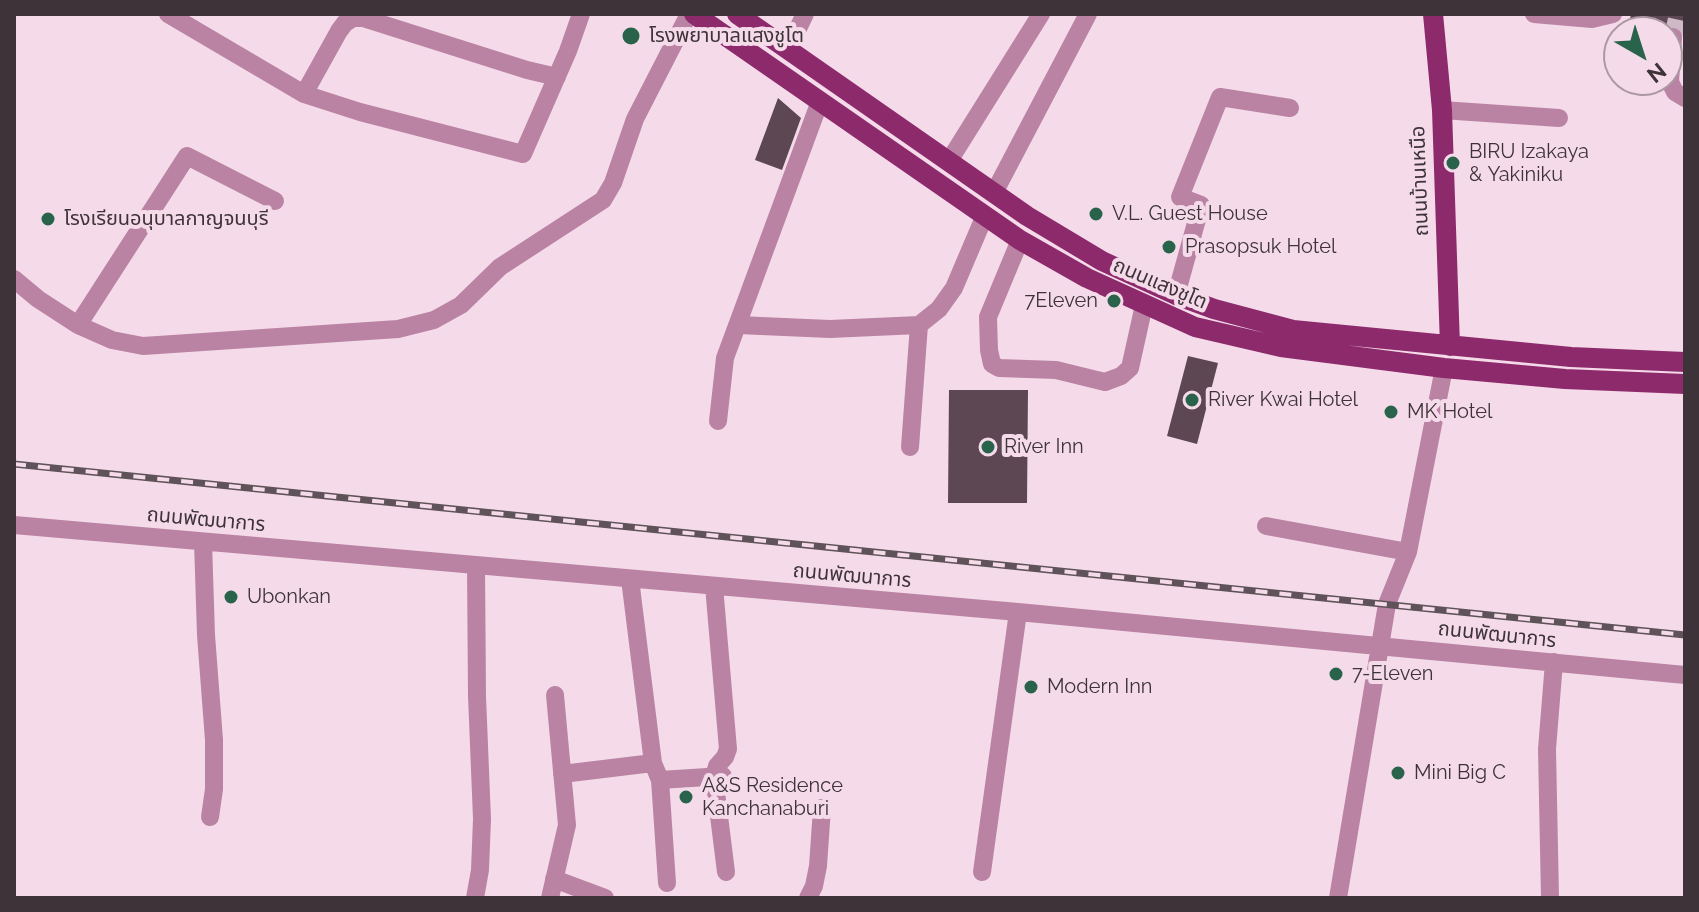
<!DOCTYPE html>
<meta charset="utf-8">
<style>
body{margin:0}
#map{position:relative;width:1699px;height:912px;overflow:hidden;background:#f5dbe9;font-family:Raleway,sans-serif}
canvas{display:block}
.frame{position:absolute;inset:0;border:16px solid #3d3338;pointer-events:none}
.north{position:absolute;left:1603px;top:16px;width:80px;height:80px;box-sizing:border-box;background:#f5dbe9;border:2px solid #ab98a2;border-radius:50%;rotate:141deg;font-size:22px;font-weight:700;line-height:32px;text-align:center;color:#3d3338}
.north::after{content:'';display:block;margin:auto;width:28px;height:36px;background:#2a634c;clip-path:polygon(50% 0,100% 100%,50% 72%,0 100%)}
</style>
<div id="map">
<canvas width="1699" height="912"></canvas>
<div class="frame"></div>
<div class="north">N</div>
</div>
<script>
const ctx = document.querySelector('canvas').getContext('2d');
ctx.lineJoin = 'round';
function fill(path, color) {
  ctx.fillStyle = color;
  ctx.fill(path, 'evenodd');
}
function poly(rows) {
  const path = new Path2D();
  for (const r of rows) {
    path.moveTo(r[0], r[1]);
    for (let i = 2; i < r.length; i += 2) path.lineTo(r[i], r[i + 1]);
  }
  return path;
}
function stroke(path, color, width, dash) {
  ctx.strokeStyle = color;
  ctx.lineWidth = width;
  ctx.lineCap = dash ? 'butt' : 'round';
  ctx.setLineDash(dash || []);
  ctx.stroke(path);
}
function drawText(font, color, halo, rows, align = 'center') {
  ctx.font = font + ' Raleway,"Noto Sans Thai",sans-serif';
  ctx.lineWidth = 8;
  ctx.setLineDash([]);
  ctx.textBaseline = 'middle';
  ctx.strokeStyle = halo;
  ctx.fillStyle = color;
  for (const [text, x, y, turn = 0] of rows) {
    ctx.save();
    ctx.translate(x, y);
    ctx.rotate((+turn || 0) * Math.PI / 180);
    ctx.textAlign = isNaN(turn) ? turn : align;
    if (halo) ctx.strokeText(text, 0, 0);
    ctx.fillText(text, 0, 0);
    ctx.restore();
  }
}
const building = poly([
 [1631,14,1685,14,1685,39,1683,31,1675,25,1667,27,1662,32,1628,29],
 [778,98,801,118,782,170,755,160],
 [1188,356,1218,363,1197,444,1167,436],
 [949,390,1028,390,1027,503,948,503]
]);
const minorTunnel = poly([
 [1673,37,1678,14]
]);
const minor = poly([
 [168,14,304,94,360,112,523,154,568,51,581,14],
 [1534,14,1592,19,1613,14],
 [1673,37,1670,82,1675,92,1685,98],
 [788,49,805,14],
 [304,94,339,31,345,23,353,18,363,18,527,70,557,77],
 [1442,110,1559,118],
 [949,161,1041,14],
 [994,193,1088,14],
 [1020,240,988,317,989,350,992,364,999,368,1056,370,1105,382,1121,376,1130,368,1144,305],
 [14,279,38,299,78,325,112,340,143,346,398,329,434,320,461,305,500,267,603,200,613,183,635,119,689,14],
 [1176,295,1201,205,1180,197,1220,97,1290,108],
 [78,325,187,156,275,201],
 [738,325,830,329,919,325,939,309,954,288,985,215],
 [718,421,725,358,820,101],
 [910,447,919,325],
 [14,525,1018,612,1685,675],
 [1266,526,1408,552],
 [203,542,206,635,214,740,214,789,210,817],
 [630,579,653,763,660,780,667,883],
 [714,586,728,749,725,757,717,766,714,776,726,872],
 [562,774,653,763],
 [660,780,723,776],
 [982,872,1018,612],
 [554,879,605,898],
 [475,898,480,870,482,819,477,696,476,566],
 [550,898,567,825,555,695],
 [808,898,814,886,818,866,822,808],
 [1338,898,1387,604,1408,552,1444,368],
 [1550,898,1547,749,1554,662]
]);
const major = poly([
 [694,14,1020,240,1087,278,1195,327,1281,347,1444,368,1565,379,1685,384],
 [737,14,1027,216,1102,261,1176,295,1214,309,1293,330,1571,357,1685,362],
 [1433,14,1442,110,1450,346]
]);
const rail = poly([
 [14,464,1685,635]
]);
const markers = [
 [631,36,10,"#2a634c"],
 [1453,163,8,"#2a634c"],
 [1096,214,8,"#2a634c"],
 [48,219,8,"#2a634c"],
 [1169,247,8,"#2a634c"],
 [1114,301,8,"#2a634c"],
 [1192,400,8,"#2a634c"],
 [1391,412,8,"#2a634c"],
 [988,447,8,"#2a634c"],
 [231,597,8,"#2a634c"],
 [1336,674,8,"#2a634c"],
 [1031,687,8,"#2a634c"],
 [1398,773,8,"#2a634c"],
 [686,797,8,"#2a634c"]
];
const poiNames = [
 ["โรงพยาบาลแสงชูโต",649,36],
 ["BIRU Izakaya",1469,152],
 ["& Yakiniku",1469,175],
 ["V.L. Guest House",1112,214],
 ["โรงเรียนอนุบาลกาญจนบุรี",64,219],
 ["Prasopsuk Hotel",1185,247],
 ["7Eleven",1098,301,"right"],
 ["River Kwai Hotel",1208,400],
 ["MK Hotel",1407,412],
 ["River Inn",1004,447],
 ["Ubonkan",247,597],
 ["7-Eleven",1352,674],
 ["Modern Inn",1047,687],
 ["Mini Big C",1414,773],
 ["A&S Residence",702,786],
 ["Kanchanaburi",702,809]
];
const streetNames = [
 ["ถนนบ้านเหนือ",1420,181,-92],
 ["ถนนแสงชูโต",1160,284,23],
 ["ถนนพัฒนาการ",206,520,5],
 ["ถนนพัฒนาการ",852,576,5],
 ["ถนนพัฒนาการ",1497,635,6]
];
fill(building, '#5c4753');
stroke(minorTunnel, '#d0b9c6', 18, [18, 9]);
stroke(minor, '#ba83a3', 18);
stroke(major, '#8d2a6c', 20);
stroke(rail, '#5f5259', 7);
stroke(rail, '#f5dbe9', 4, [12]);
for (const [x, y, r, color] of markers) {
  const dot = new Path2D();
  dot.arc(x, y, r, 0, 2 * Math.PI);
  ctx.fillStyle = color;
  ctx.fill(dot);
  stroke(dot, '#f5dbe9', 3);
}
drawText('20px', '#3d3338', '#f5dbe9', poiNames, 'left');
drawText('20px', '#3d3338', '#f5dbe9', streetNames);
</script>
